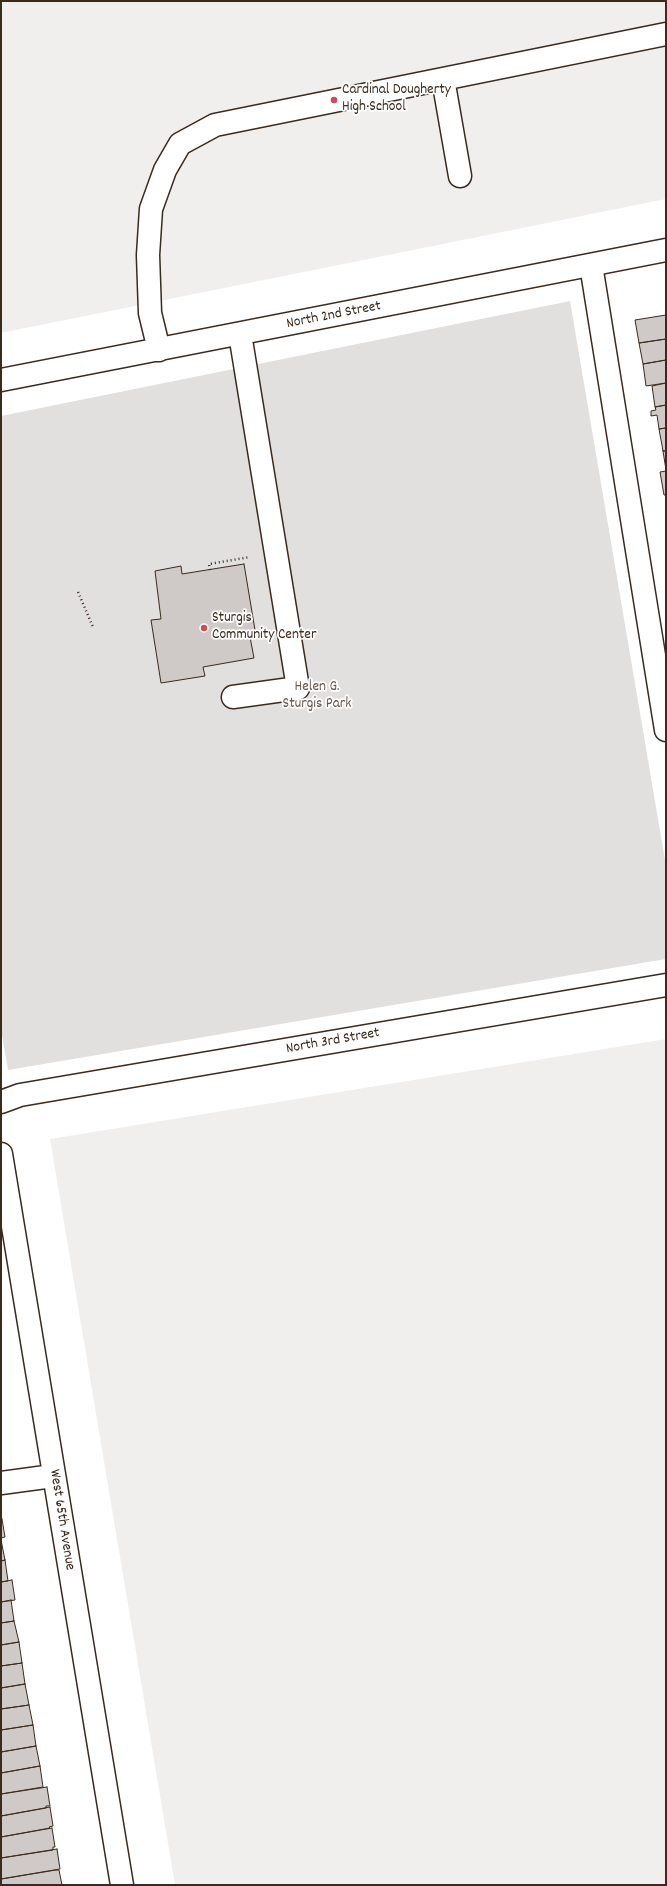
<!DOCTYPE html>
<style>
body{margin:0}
#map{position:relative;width:667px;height:1886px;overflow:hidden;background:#fff;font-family:Dekko,sans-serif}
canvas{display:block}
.frame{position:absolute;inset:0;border:2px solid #3b2a1e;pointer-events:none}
</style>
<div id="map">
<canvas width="667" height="1886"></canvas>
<div class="frame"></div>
</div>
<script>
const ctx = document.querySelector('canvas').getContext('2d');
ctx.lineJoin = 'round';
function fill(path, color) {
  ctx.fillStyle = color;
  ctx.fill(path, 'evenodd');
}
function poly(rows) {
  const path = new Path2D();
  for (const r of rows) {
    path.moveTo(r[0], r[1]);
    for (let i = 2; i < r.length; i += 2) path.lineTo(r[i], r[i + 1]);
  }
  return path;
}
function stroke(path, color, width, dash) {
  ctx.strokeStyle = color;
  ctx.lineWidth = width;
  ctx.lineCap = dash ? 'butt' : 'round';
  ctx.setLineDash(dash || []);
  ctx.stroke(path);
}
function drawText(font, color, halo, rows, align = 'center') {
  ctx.font = font + ' Dekko,sans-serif';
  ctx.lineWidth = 3.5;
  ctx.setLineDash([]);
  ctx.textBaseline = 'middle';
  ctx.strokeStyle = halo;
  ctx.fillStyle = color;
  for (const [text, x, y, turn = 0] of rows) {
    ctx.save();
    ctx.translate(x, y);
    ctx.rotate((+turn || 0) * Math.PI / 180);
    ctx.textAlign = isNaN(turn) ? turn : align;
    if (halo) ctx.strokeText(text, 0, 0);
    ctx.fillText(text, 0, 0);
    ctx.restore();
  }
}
const built = poly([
 [1,1,666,1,666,199,1,333],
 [666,1039,666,1885,175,1885,50,1139]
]);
const green = poly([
 [570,301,666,866,666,959,8,1070,1,1029,1,416]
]);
const building = poly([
 [666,315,666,339,639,343,635,320,666,315],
 [666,339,666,360,643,364,639,343,666,339],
 [666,360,666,383,646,386,643,364,666,360],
 [666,383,666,405,655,407,652,386,666,383],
 [666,405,666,428,659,429,657,415,651,416,651,411,656,410,655,407,666,405],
 [666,428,666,451,663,451,659,429,666,428],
 [663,451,666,451,666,470,663,451],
 [666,471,666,495,664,495,660,472,666,471],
 [244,564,256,636,250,637,254,658,203,667,205,676,161,683,151,620,161,619,155,571,181,566,182,574,244,564],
 [2,1519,5,1537,1,1538,1,1520,2,1519],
 [1,1540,5,1560,1,1561,1,1540],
 [5,1560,8,1581,1,1582,1,1561,5,1560],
 [12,1580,15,1600,1,1602,1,1582,12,1580],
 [11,1600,14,1621,1,1623,1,1602,11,1600],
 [14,1621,19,1642,1,1645,1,1623,14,1621],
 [19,1642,22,1663,1,1666,1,1645,19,1642],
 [22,1663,25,1684,1,1688,1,1666,22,1663],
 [25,1684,29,1705,1,1709,1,1688,25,1684],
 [29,1705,33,1725,1,1730,1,1709,29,1705],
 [33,1725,36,1746,1,1752,1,1730,33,1725],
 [36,1746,40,1766,1,1773,1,1752,36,1746],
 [40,1766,43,1787,1,1794,1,1773,40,1766],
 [47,1787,50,1806,46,1806,46,1808,1,1816,1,1794,47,1787],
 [50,1807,53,1826,49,1827,50,1828,1,1837,1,1816,50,1807],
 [52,1828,55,1847,53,1847,53,1850,1,1858,1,1837,52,1828],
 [57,1849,60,1869,1,1879,1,1858,57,1849],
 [56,1870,59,1870,62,1885,1,1885,1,1879,56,1870]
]);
const path = poly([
 [210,570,209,564,250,557],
 [78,592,93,627]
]);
const minor = poly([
 [443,79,460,176],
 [591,265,666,730],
 [159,350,150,313,148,255,151,209,165,170,180,144,215,125,666,34],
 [1,380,666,250],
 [233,697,298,688,240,334],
 [1,1102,20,1095,666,985],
 [1,1154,122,1885],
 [1,1483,53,1476]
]);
const markers = [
 [334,100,4,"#d1495b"],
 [204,628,4,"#d1495b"]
];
const poiNames = [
 ["Cardinal Dougherty",342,91],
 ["High School",342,108],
 ["Sturgis",212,619],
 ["Community Center",212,636]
];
const streetNames = [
 ["North 2nd Street",334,316,-11],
 ["North 3rd Street",333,1042,-10],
 ["West 65th Avenue",61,1520,81]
];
const parkNames = [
 ["Helen G.",317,688],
 ["Sturgis Park",317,705]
];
fill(built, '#f1efee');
fill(green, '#e2e0de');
fill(building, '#cfcac7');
stroke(building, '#3b2a1e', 1);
stroke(minor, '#3b2a1e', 25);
stroke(path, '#3b2a1e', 2.5, [1, 3]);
stroke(minor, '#fff', 22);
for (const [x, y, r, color] of markers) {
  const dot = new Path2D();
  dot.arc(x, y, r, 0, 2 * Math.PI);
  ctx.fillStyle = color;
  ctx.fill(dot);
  stroke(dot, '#fff', 1.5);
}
drawText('15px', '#3b2a1e', '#fff', poiNames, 'left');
drawText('15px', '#3b2a1e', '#fff', streetNames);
drawText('15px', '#65584e', '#fff', parkNames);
</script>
